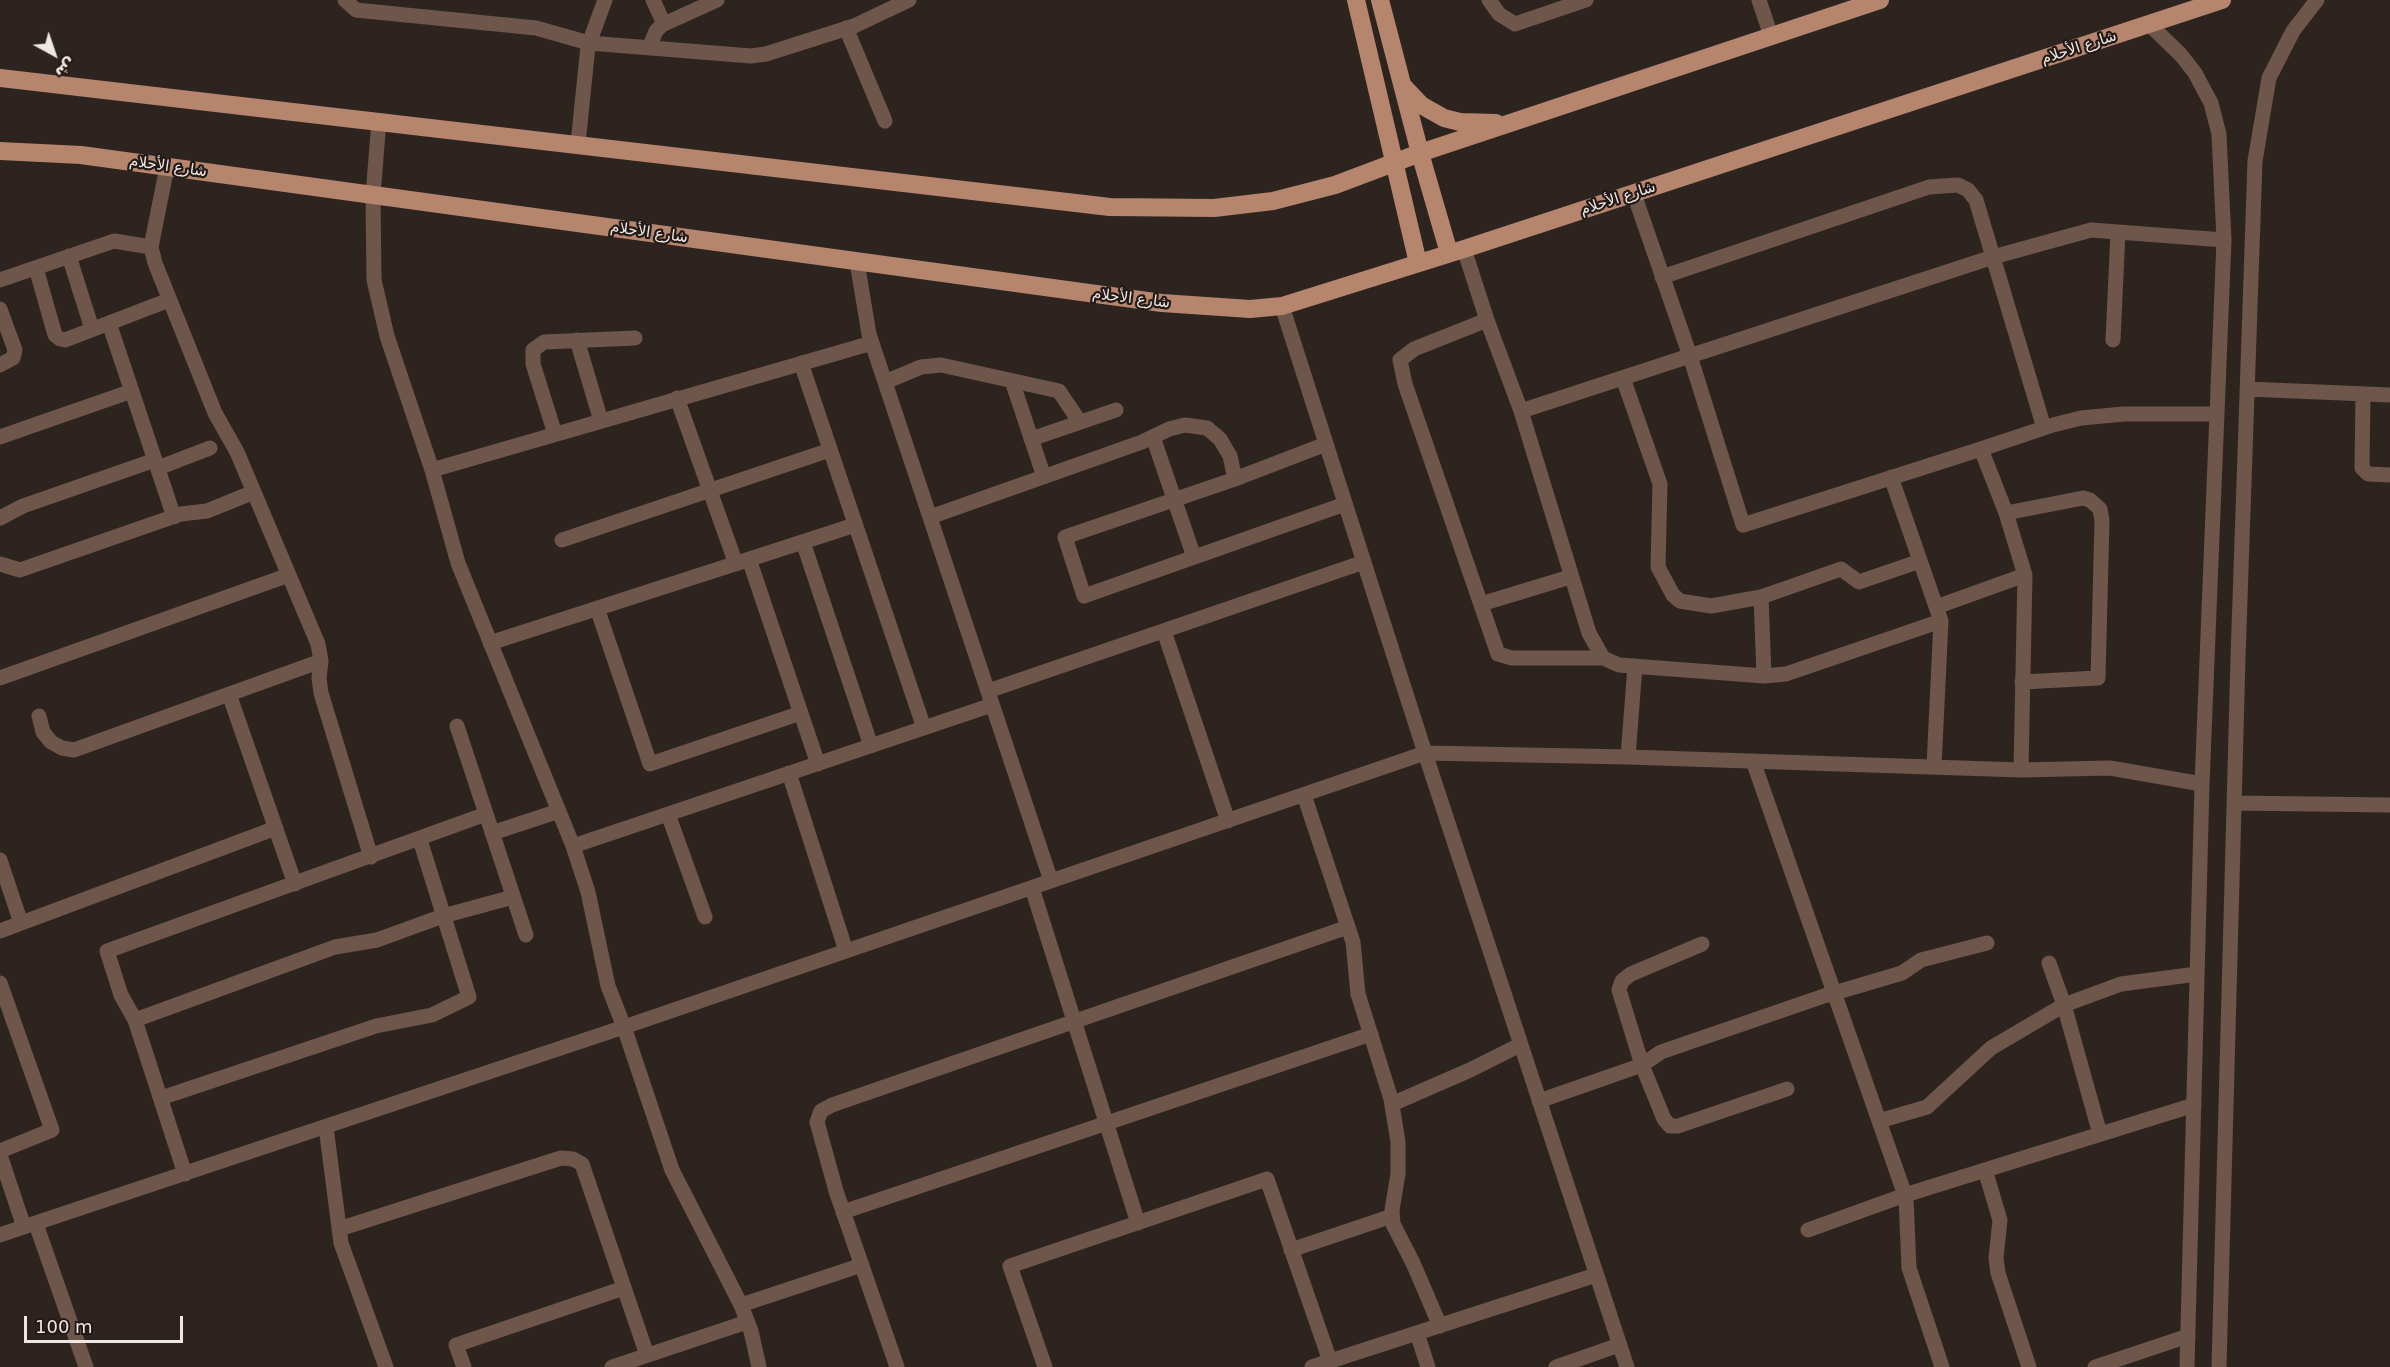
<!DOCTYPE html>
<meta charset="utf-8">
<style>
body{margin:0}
#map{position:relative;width:2390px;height:1367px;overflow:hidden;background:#2e241f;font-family:"DejaVu Sans",Vazirmatn,sans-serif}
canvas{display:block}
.north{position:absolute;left:24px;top:24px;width:60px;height:60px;-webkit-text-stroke:4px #241a15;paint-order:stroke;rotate:140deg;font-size:16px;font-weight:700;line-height:24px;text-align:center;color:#eee7e4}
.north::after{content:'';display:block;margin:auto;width:21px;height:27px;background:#eee7e4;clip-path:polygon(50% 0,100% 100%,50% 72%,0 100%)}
.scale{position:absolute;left:24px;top:1316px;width:159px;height:27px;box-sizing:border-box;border:3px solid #eee7e4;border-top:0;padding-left:8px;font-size:18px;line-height:21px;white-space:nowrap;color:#eee7e4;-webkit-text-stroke:4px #241a15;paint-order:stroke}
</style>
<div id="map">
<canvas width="2390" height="1367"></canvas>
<div class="north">ش</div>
<div class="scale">100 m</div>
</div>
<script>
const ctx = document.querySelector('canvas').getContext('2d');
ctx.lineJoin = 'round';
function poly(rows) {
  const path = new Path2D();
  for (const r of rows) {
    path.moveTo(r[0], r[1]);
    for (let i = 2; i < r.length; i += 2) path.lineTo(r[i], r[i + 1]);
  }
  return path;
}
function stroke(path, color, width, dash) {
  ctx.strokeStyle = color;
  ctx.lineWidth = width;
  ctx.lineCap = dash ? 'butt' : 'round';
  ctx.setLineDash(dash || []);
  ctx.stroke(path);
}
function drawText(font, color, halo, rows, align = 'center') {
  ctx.font = font + ' "DejaVu Sans",Vazirmatn,sans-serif';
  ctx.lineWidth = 4.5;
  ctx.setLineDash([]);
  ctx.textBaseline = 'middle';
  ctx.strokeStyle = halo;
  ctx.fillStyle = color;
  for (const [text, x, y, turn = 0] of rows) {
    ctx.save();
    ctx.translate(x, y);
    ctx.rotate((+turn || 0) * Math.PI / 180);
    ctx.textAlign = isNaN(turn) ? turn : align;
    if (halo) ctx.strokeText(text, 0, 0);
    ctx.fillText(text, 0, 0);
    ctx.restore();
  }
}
const minor = poly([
 [345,0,356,10,536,28,589,43,751,56,766,54,854,26,909,0],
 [653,0,664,24],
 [1489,0,1499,14,1515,24,1586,0],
 [1759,0,1771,36],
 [2150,25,2181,55,2195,73,2211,103,2219,134,2224,240,2202,784,2187,1367],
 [846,28,885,121],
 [649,48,656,31,662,25,717,0],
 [379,121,373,195,374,280,387,336,432,470,458,563,573,846,588,892,608,986,624,1027,672,1170,741,1305,751,1331,759,1367],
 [578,144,588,46,605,0],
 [167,167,151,247,155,263,215,413,237,452,318,644,321,661,319,678,321,693,371,857],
 [1634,194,1690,356,1743,525,1981,449,2053,425,2081,418,2124,414,2217,414],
 [1464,249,1487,320,1521,411,1589,633,1603,658,1619,665,1764,676,1786,674,1941,621],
 [69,256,92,329],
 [857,262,869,334,1051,881],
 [36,268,55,335,60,339,65,340,169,300],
 [1662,277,1929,187,1958,185,1968,190,1976,200,2044,428],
 [0,280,114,241,151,247],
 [1282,306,1425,753,1627,1367],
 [0,309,15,350,13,358,0,365],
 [1487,320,1414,349,1400,360,1405,384,1498,654,1512,658,1603,658],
 [109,323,174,517],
 [577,340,601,421],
 [2113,340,2118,232],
 [801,363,924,728],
 [1623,378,1660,484,1658,567,1673,595,1680,601,1711,606,1761,597,1841,569,1859,582,1920,561],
 [1012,381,1044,477],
 [885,382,921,367,941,365,1059,391,1079,421],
 [2247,389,2390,395],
 [2363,394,2362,468,2368,474,2390,475],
 [677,398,736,564],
 [1521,411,1993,257,2091,230,2224,240],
 [555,434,533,364,533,350,544,342,635,338],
 [0,437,132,391],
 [1153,437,1194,557],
 [1031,439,1116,410],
 [1326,444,1235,479,1065,537,1084,596,1345,504],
 [1981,449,2006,513,2025,575,2021,770],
 [158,468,210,448],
 [432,470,872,343],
 [1891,477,1941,621,1934,767],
 [2006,513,2083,498,2090,500,2100,509,2102,521,2098,678,2022,682],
 [930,517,1142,442,1169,429,1185,425,1207,428,1220,439,1230,456,1235,479],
 [0,518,23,506,155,460],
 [562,540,830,450],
 [803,542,871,746],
 [749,559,818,764],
 [0,564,20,570,181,514,207,511,254,492],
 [1761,597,1764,676],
 [1481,604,1570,577],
 [1936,607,2025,575],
 [597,608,650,764,801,713],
 [1164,631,1228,821],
 [490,643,855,525],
 [0,678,289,575],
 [988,691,1364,562],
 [229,694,295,884],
 [39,716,43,732,51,742,62,748,74,750,321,661],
 [457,726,526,935],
 [1628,757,1635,666],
 [1753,761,1906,1198,1909,1268,1942,1367],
 [789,773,846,951],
 [1304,795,1353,942,1358,994,1391,1099,1398,1142,1398,1174,1392,1210,1393,1224,1413,1263,1440,1326],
 [2234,803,2390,805],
 [668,814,705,917],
 [492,833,559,811],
 [573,846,992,705],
 [0,860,21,923],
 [1032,888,1138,1223],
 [0,931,276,828],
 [1702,944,1631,974,1622,981,1619,990,1642,1065,1664,1119,1670,1126,1678,1126,1787,1089],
 [2049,963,2064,1005,2100,1134],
 [0,983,52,1130,0,1151],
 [135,1020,335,947,377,940,443,916,513,897],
 [161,1098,376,1026,432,1015,469,997,420,840],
 [1539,1101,1642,1065,1661,1052,1824,996,1902,973,1921,960,1987,943],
 [1392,1104,1470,1070,1520,1045],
 [1879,1121,1927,1107,1991,1048,2064,1005,2121,984,2197,974],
 [326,1127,341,1243,386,1367],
 [0,1155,24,1227],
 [1985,1170,2000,1220,1996,1258,1998,1273,2029,1367],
 [185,1174,135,1020,121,995,107,951,486,814],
 [843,1212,1371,1034],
 [36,1224,86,1367],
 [339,1229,561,1158,573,1159,582,1164,647,1355],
 [1808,1230,1905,1195,2194,1105],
 [0,1235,624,1027,1425,753,1628,757,2021,770,2110,768,2202,784],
 [1291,1250,1392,1216],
 [741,1305,862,1265],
 [1417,1333,1428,1367],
 [464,1367,456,1345,624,1288],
 [612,1367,747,1322],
 [897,1367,836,1191,817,1122,821,1111,832,1105,1348,927],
 [1045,1367,1010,1266,1267,1179,1330,1361],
 [1312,1367,1596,1275],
 [1556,1367,1619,1345],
 [2095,1367,2188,1336],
 [2219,1367,2238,658,2255,161,2269,78,2293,31,2317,0]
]);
const major = poly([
 [1356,0,1418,263],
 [1380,0,1420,153,1449,253],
 [0,78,1110,207,1214,208,1273,201,1335,185,1420,153,1880,0],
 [1403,86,1421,105,1444,118,1460,122,1496,123],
 [0,151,81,155,1162,303,1250,309,1282,306,1464,249,2222,0]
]);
const streetNames = [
 ["شارع الأحلام",2079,48,-18],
 ["شارع الأحلام",168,167,8],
 ["شارع الأحلام",1618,199,-18],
 ["شارع الأحلام",649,233,8],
 ["شارع الأحلام",1131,299,7]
];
stroke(minor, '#6e564b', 15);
stroke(major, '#b6856e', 18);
drawText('15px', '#eee7e4', '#241a15', streetNames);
</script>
